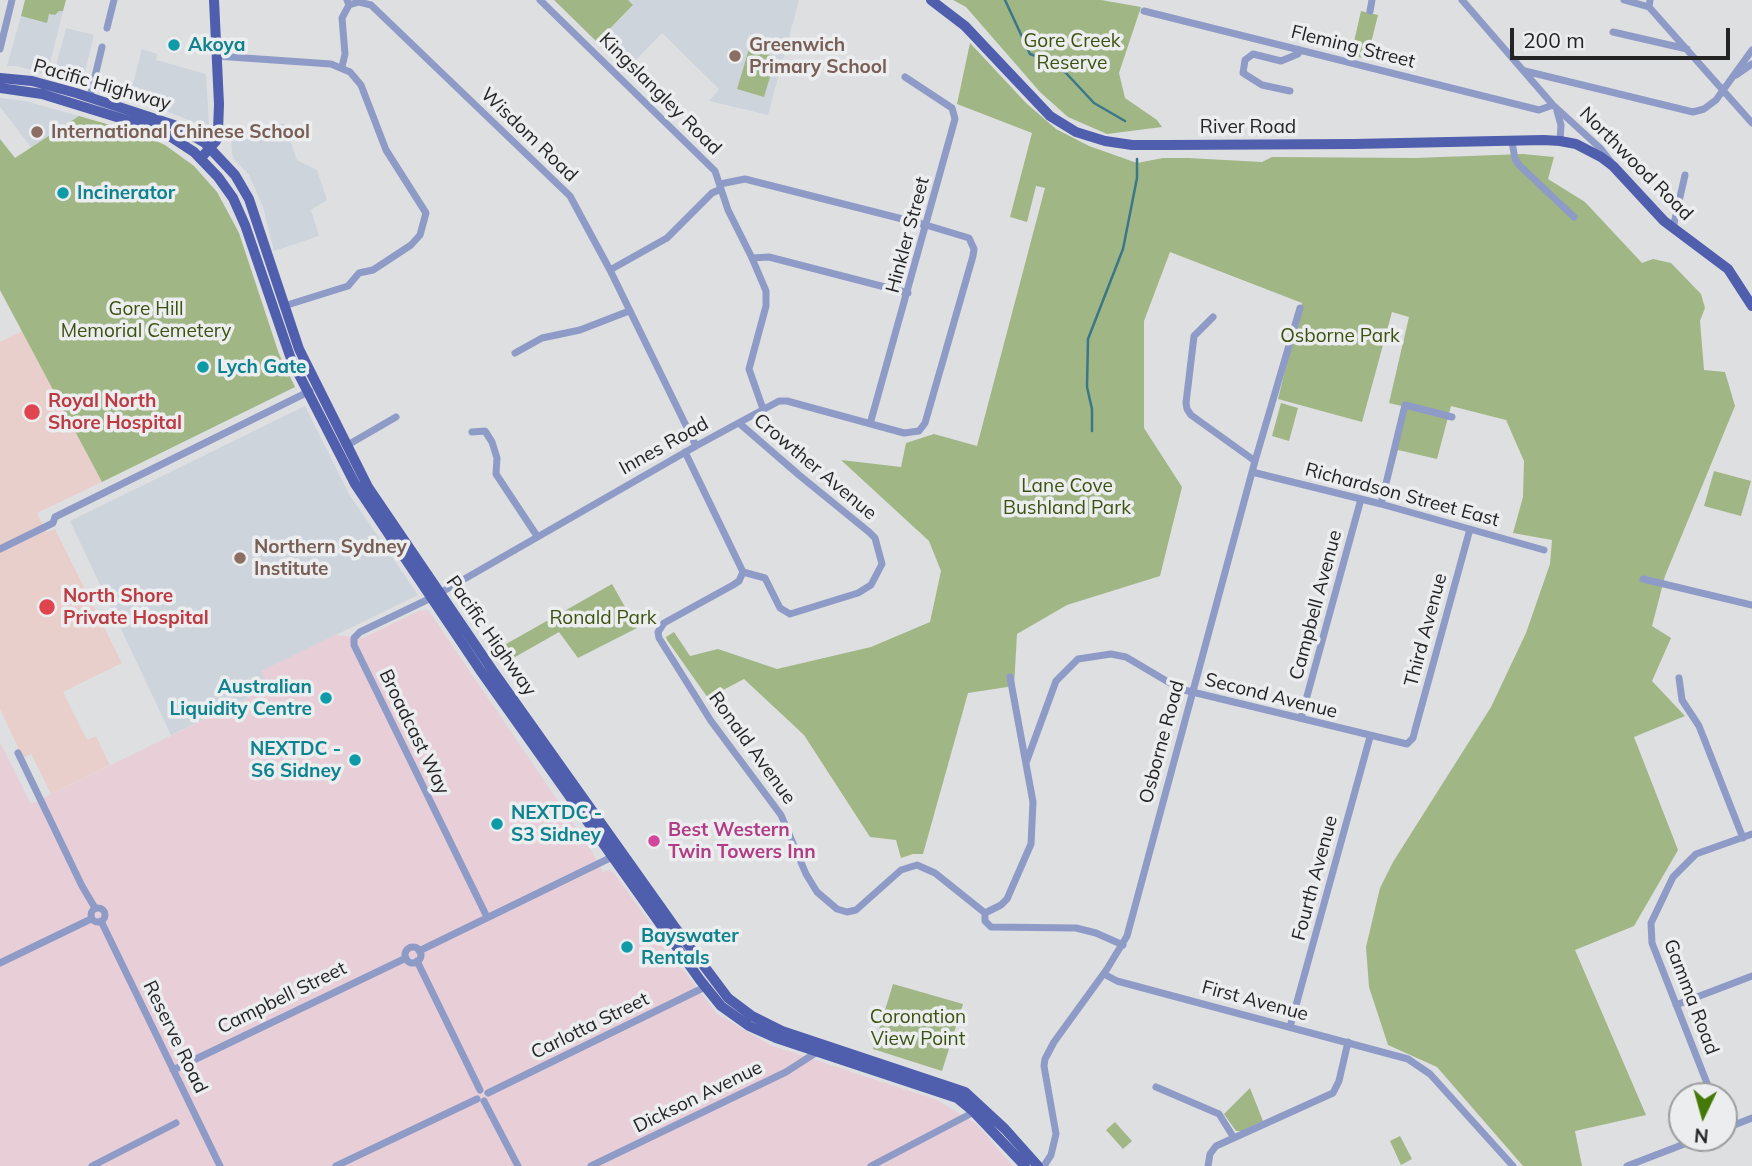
<!DOCTYPE html>
<style>
body{margin:0}
#map{position:relative;width:1752px;height:1166px;overflow:hidden;background:#dedfe1;font-family:Mulish,sans-serif}
canvas{display:block}
.north{position:absolute;left:1668px;top:1082px;width:70px;height:70px;box-sizing:border-box;background:#ebedef;border:2px solid #9b9d9e;border-radius:50%;rotate:185deg;font-size:19px;font-weight:700;line-height:28px;text-align:center;color:#242425}
.north::after{content:'';display:block;margin:auto;width:24px;height:32px;background:#457907;clip-path:polygon(50% 0,100% 100%,50% 72%,0 100%)}
.scale{position:absolute;left:1510px;top:28px;width:220px;height:32px;box-sizing:border-box;border:4px solid #242425;border-top:0;padding-left:9px;font-size:21px;line-height:24px;white-space:nowrap;color:#242425;-webkit-text-stroke:5px #ebedef;paint-order:stroke}
</style>
<div id="map">
<canvas width="1752" height="1166"></canvas>
<div class="north">N</div>
<div class="scale">200 m</div>
</div>
<script>
const ctx = document.querySelector('canvas').getContext('2d');
ctx.lineJoin = 'round';
function fill(path, color) {
  ctx.fillStyle = color;
  ctx.fill(path, 'evenodd');
}
function poly(rows) {
  const path = new Path2D();
  for (const r of rows) {
    if (r.length === 3) {
      path.moveTo(r[0] + r[2], r[1]);
      path.arc(r[0], r[1], r[2], 0, 2 * Math.PI);
      continue;
    }
    path.moveTo(r[0], r[1]);
    for (let i = 2; i < r.length; i += 2) path.lineTo(r[i], r[i + 1]);
  }
  return path;
}
function stroke(path, color, width, dash) {
  ctx.strokeStyle = color;
  ctx.lineWidth = width;
  ctx.lineCap = dash ? 'butt' : 'round';
  ctx.setLineDash(dash || []);
  ctx.stroke(path);
}
function drawText(font, color, halo, rows, align = 'center') {
  ctx.font = font + ' Mulish,sans-serif';
  ctx.lineWidth = 7;
  ctx.setLineDash([]);
  ctx.textBaseline = 'middle';
  ctx.strokeStyle = halo;
  ctx.fillStyle = color;
  for (const [text, x, y, turn = 0] of rows) {
    ctx.save();
    ctx.translate(x, y);
    ctx.rotate((+turn || 0) * Math.PI / 180);
    ctx.textAlign = isNaN(turn) ? turn : align;
    if (halo) ctx.strokeText(text, 0, 0);
    ctx.fillText(text, 0, 0);
    ctx.restore();
  }
}
const built = poly([
 [628,0,799,0,768,115,709,101,719,89,662,33,627,69,597,42,633,6],
 [59,11,63,11,47,75,17,66,7,66,21,16,47,22,49,14],
 [66,28,94,35,82,84,53,77],
 [142,49,157,54,156,60,206,74,209,125,206,127,161,109,129,99],
 [0,98,25,101,79,116,31,147,0,107],
 [284,123,297,160,317,170,327,200,311,210,319,236,274,251,263,207,249,175,234,159,232,153,231,136],
 [305,406,349,494,418,595,262,671,269,688,171,735,70,521]
]);
const industrial = poly([
 [428,610,590,848,603,872,609,870,614,873,690,979,717,1014,770,1045,937,1100,976,1124,1013,1166,0,1166,0,742,31,804,269,688,261,671,335,635,363,638,419,611]
]);
const medical = poly([
 [22,331,102,482,37,513,47,532,55,529,122,663,63,692,87,740,96,736,110,765,51,794,31,754,23,758,0,709,0,342]
]);
const green = poly([
 [25,0,66,0,63,11,59,11,55,15,49,14,47,23,21,16],
 [554,0,628,0,633,5,597,42],
 [953,0,1101,0,1141,7,1119,73,1125,98,1157,120,1162,127,1107,134,1068,117,1040,92,966,7],
 [1361,11,1378,15,1367,59,1351,55],
 [970,43,1026,103,1056,129,1089,146,1137,163,1163,158,1188,158,1262,162,1272,157,1415,158,1523,154,1554,157,1548,179,1585,202,1642,263,1653,259,1671,263,1701,294,1705,308,1700,321,1704,370,1725,372,1735,406,1665,576,1652,626,1671,638,1652,681,1685,716,1634,737,1678,850,1634,926,1575,950,1646,1115,1575,1131,1582,1166,1523,1166,1437,1067,1388,1045,1369,987,1366,947,1380,888,1393,862,1491,707,1526,633,1550,564,1552,540,1513,533,1523,497,1524,461,1506,420,1451,406,1437,459,1398,450,1385,498,1402,406,1389,403,1409,317,1392,312,1362,422,1278,399,1302,303,1170,252,1144,321,1144,428,1182,487,1160,576,1067,605,1017,634,1014,686,968,693,923,854,913,854,901,858,896,840,870,837,804,735,744,679,708,698,667,640,666,637,674,632,690,656,718,649,777,669,871,647,930,622,941,571,929,541,841,460,901,467,906,443,934,434,977,446,1045,188,1028,184,1036,186,1027,222,1010,217,1032,133,957,104],
 [749,49,776,57,764,97,737,89],
 [79,116,138,133,165,145,194,166,217,192,239,233,279,354,295,387,102,482,0,290,0,139,15,158],
 [1281,403,1298,408,1289,441,1272,436],
 [1714,471,1751,481,1741,516,1704,506],
 [612,584,637,628,578,658,559,632,501,665,492,652],
 [893,984,963,1004,942,1071,873,1049],
 [1250,1088,1263,1121,1242,1131,1236,1131,1224,1114],
 [1115,1122,1132,1141,1123,1149,1106,1130],
 [1400,1136,1412,1159,1401,1165,1390,1141]
]);
const stream = poly([
 [1005,0,1030,54,1050,61,1066,73,1094,103,1125,121],
 [1092,431,1092,409,1087,387,1088,339,1123,249,1137,178,1137,159]
]);
const minor = poly([
 [540,0,715,171,728,210,752,258,766,291,766,306,749,369,763,409],
 [1462,0,1553,105,1600,148,1611,162],
 [1624,0,1649,7],
 [1650,0,1649,7,1752,123],
 [349,5,359,2,371,5,570,196,610,270,696,446],
 [1144,11,1539,110,1553,105],
 [1370,11,1372,0],
 [107,28,114,0],
 [1613,32,1687,49],
 [0,49,12,0],
 [216,56,331,64,350,72,361,85,386,150,426,213,420,235,411,245,373,270,359,273,348,286,284,306],
 [342,67,345,54,342,18,349,5,347,0],
 [1525,71,1693,112,1704,109,1716,100,1752,50],
 [1736,75,1752,64],
 [1290,91,1262,85,1243,73,1245,60,1253,54,1281,61,1298,54,1300,50],
 [90,97,102,47],
 [1557,111,1561,125,1560,141],
 [1512,142,1515,159,1519,165,1574,217],
 [1673,228,1685,175],
 [752,258,769,257,908,293],
 [610,270,667,238,712,193,721,189],
 [1213,317,1194,336,1186,403,1187,409,1191,415,1255,461],
 [515,353,542,338,580,330,629,311],
 [739,423,799,475,869,532,875,538,882,564,871,585,858,593,790,614,780,608,765,578,743,572],
 [870,424,955,119,952,108,905,77],
 [472,432,485,431,492,442,497,458,496,474,537,536],
 [346,446,396,417],
 [685,452,743,572,739,581,733,585,664,623,658,632,659,638,711,721,781,815,806,874,817,892,837,909,847,912,856,910,901,870,917,865,935,873,985,913,985,921,991,927,1076,928,1096,933,1123,945],
 [1252,472,1381,504,1544,550],
 [1381,504,1405,405,1452,417],
 [0,549,53,523,55,517,310,391],
 [1643,579,1752,605],
 [440,593,696,446,779,401,787,401,904,433,919,431,925,423,973,256,974,249,969,238,926,225,745,179,720,184],
 [431,598,360,632,354,638,354,645,487,917],
 [1679,678,1682,700,1699,726,1743,838],
 [1301,718,1361,499],
 [18,753,82,886,95,908],
 [1026,763,1056,681,1078,659,1111,654,1126,657,1180,689,1407,744,1413,738,1415,730,1470,529],
 [98,915,7],
 [985,913,1001,905,1007,899,1031,844,1033,802,1010,677],
 [101,921,220,1166],
 [413,955,8],
 [419,951,612,857],
 [417,961,480,1090],
 [0,963,91,919],
 [1104,974,1117,981,1408,1059,1430,1074,1513,1166],
 [1676,1005,1752,976],
 [1290,1027,1370,737],
 [173,1070,406,958],
 [1156,1087,1219,1114,1234,1138],
 [488,1093,705,987],
 [1712,1096,1652,943,1651,923,1673,877,1696,854,1752,834],
 [484,1101,518,1166],
 [1724,1129,1752,1118],
 [92,1166,176,1123],
 [336,1166,477,1099],
 [591,1166,786,1072,817,1052],
 [871,1166,974,1112],
 [1044,1166,1051,1155,1056,1134,1044,1066,1045,1059,1054,1042,1107,969,1127,936,1255,461,1300,308],
 [1208,1166,1210,1154,1216,1146,1333,1093,1339,1081,1348,1042],
 [1627,1166,1700,1138]
]);
const major = poly([
 [931,0,965,26,1050,116,1076,132,1105,141,1132,145,1168,145,1354,144,1544,140,1560,141,1576,144,1601,157,1613,166,1664,221,1728,269,1752,306],
 [0,78,32,81,76,93,174,125,205,143,235,175,249,199,299,349,368,487,493,671,674,926,728,998,752,1016,782,1031,965,1092,1005,1129,1038,1166],
 [0,88,42,94,162,131,194,152,218,177,233,198,245,225,291,359,355,484,480,670,700,980,721,1006,749,1026,776,1038,957,1098,974,1112,1025,1166],
 [201,158,216,141,218,131,219,104,214,0]
]);
const markers = [
 [174,45,7,"#0f9aa8"],
 [735,56,7,"#8d6e63"],
 [37,132,7,"#8d6e63"],
 [63,193,7,"#0f9aa8"],
 [203,367,7,"#0f9aa8"],
 [32,412,9,"#e0444e"],
 [240,558,7,"#8d6e63"],
 [47,607,9,"#e0444e"],
 [326,698,7,"#0f9aa8"],
 [355,760,7,"#0f9aa8"],
 [497,824,7,"#0f9aa8"],
 [654,841,7,"#d1479c"],
 [627,947,7,"#0f9aa8"]
];
const parkNames = [
 ["Gore Creek",1072,41],
 ["Reserve",1072,63],
 ["Gore Hill",146,309],
 ["Memorial Cemetery",146,331],
 ["Osborne Park",1340,336],
 ["Lane Cove",1067,486],
 ["Bushland Park",1067,508],
 ["Ronald Park",603,618],
 ["Coronation",918,1017],
 ["View Point",918,1039]
];
const cultureNames = [
 ["Akoya",188,45],
 ["Incinerator",77,193],
 ["Lych Gate",217,367],
 ["Australian",312,687,"right"],
 ["Liquidity Centre",312,709,"right"],
 ["NEXTDC -",341,749,"right"],
 ["S6 Sidney",341,771,"right"],
 ["NEXTDC -",511,813],
 ["S3 Sidney",511,835],
 ["Bayswater",641,936],
 ["Rentals",641,958]
];
const educationNames = [
 ["Greenwich",749,45],
 ["Primary School",749,67],
 ["International Chinese School",51,132],
 ["Northern Sydney",254,547],
 ["Institute",254,569]
];
const streetNames = [
 ["Fleming Street",1353,47,14],
 ["Pacific Highway",102,85,16],
 ["Kingslangley Road",660,94,45],
 ["River Road",1248,127],
 ["Wisdom Road",529,135,44],
 ["Northwood Road",1636,164,45],
 ["Hinkler Street",908,235,-75],
 ["Innes Road",664,446,-29],
 ["Crowther Avenue",815,467,40],
 ["Richardson Street East",1402,495,15],
 ["Campbell Avenue",1316,605,-75],
 ["Third Avenue",1426,630,-75],
 ["Pacific Highway",491,636,55],
 ["Second Avenue",1271,696,14],
 ["Broadcast Way",414,732,64],
 ["Osborne Road",1162,742,-75],
 ["Ronald Avenue",752,748,54],
 ["Fourth Avenue",1315,878,-75],
 ["Gamma Road",1691,997,69],
 ["Campbell Street",282,998,-26],
 ["First Avenue",1255,1001,15],
 ["Carlotta Street",590,1026,-26],
 ["Reserve Road",175,1037,64],
 ["Dickson Avenue",698,1097,-26]
];
const healthNames = [
 ["Royal North",48,401],
 ["Shore Hospital",48,423],
 ["North Shore",63,596],
 ["Private Hospital",63,618]
];
const hotelNames = [
 ["Best Western",668,830],
 ["Twin Towers Inn",668,852]
];
fill(built, '#ced4dc');
fill(industrial, '#e7ced7');
fill(medical, '#e9cfcc');
fill(green, '#a0b685');
stroke(stream, '#3b7788', 2.5);
stroke(minor, '#8f9bc7', 7);
stroke(major, '#4f5ead', 10);
for (const [x, y, r, color] of markers) {
  const dot = new Path2D();
  dot.arc(x, y, r, 0, 2 * Math.PI);
  ctx.fillStyle = color;
  ctx.fill(dot);
  stroke(dot, '#ebedef', 2.5);
}
drawText('19px', '#3b520e', '#ebedef', parkNames);
drawText('bold 19px', '#0d838f', '#ebedef', cultureNames, 'left');
drawText('bold 19px', '#785e54', '#ebedef', educationNames, 'left');
drawText('19px', '#242425', '#ebedef', streetNames);
drawText('bold 19px', '#be3a42', '#ebedef', healthNames, 'left');
drawText('bold 19px', '#b23c85', '#ebedef', hotelNames, 'left');
</script>
